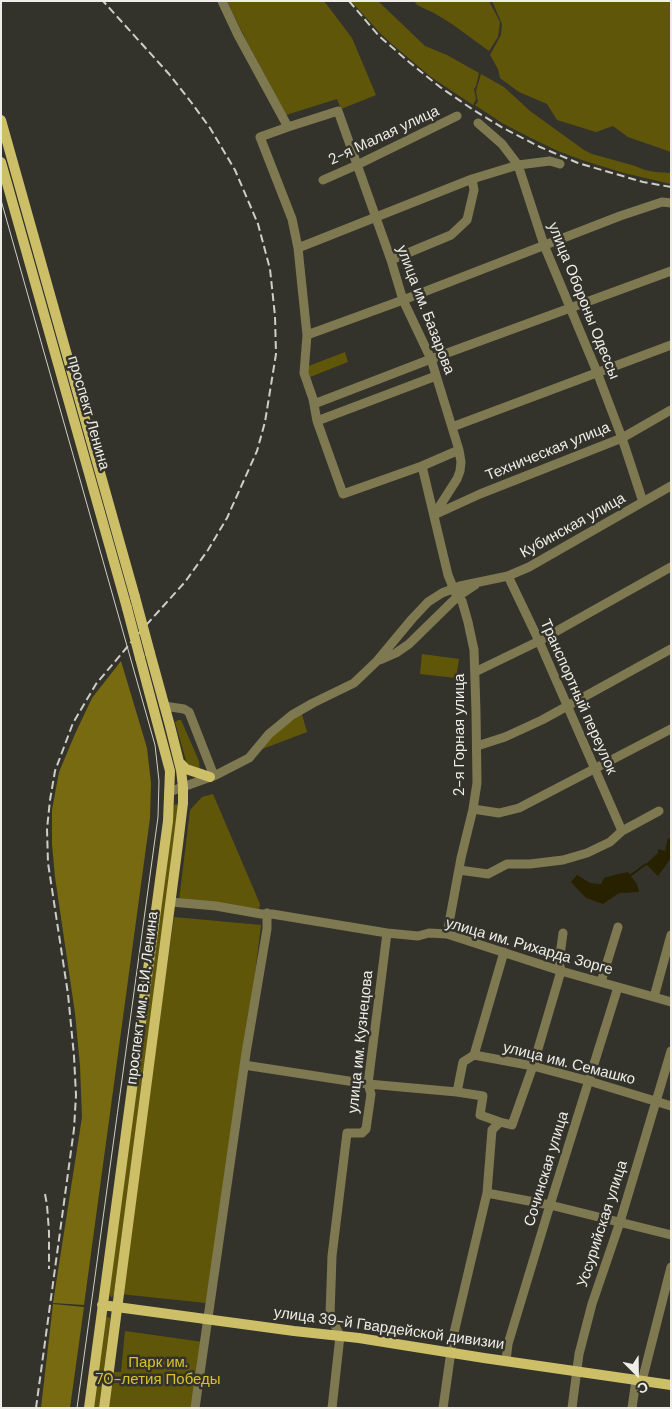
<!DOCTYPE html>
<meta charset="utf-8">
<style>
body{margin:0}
#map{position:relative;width:672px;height:1409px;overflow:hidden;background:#34332b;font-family:"DM Sans",sans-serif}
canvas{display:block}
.frame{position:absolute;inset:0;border:2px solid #eeede9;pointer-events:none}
.north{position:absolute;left:612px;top:1349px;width:50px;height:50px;-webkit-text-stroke:4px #34332b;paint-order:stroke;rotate:157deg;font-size:14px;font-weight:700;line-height:20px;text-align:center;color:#eeede9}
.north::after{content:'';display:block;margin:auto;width:18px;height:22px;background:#eeede9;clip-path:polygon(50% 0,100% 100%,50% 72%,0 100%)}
</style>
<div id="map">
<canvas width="672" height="1409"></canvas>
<div class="frame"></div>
<div class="north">С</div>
</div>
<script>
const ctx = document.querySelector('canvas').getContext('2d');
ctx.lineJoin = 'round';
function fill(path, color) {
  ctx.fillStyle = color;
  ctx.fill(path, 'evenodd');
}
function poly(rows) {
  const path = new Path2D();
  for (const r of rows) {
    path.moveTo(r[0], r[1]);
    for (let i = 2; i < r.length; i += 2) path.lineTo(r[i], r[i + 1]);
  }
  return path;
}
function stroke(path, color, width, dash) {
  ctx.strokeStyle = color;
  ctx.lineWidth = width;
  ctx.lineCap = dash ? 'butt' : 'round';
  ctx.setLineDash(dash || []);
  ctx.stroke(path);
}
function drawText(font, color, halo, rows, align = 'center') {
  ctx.font = font + ' "DM Sans",sans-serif';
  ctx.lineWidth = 5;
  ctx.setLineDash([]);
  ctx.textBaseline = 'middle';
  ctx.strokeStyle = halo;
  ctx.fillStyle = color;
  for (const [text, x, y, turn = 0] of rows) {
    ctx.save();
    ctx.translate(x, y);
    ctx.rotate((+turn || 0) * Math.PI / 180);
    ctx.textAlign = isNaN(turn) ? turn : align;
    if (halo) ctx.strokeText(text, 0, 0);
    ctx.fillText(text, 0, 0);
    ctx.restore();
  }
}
const green = poly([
 [227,1,324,1,352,38,376,95,341,109,337,99,286,115,244,36],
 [351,1,378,1,425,46,447,55,479,73,476,86,474,89,476,99,473,105,431,77,393,45,380,33],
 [414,1,489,1,500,22,498,37,489,51,452,24,434,13,417,5],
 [492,1,671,1,671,152,628,137,613,126,596,132,557,120,547,104,519,92,500,78,498,69,490,55,501,35,502,24],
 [481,74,504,87,530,111,584,150,592,154,635,166,645,170,655,172,671,173,671,184,624,173,582,160,558,151,531,138,502,123,475,105,478,102,476,91],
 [345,352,348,362,310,377,306,367],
 [422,654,459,659,456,678,420,674],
 [301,711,307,732,257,751,269,736],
 [178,720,181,720,199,761,200,771,187,764,175,722],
 [213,794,260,904,259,909,179,901,190,810,202,797],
 [176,804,178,805,178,808,114,1294,112,1297,111,1297,109,1293,173,809,174,805],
 [174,917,261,925,244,1064,206,1303,120,1294],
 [108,1317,110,1318,110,1321,99,1408,93,1408,106,1318],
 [125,1331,203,1342,194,1408,105,1408,110,1372,121,1372]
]);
const forest = poly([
 [121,661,147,748,151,783,150,818,84,1305,53,1303,82,1117,80,1066,75,1013,55,877,52,844,52,810,59,772,75,734,92,698],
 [53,1304,84,1307,70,1408,41,1408]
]);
const water = poly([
 [668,838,671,839,671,858,658,876,646,864,658,853,658,849,665,851],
 [628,872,637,884,639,892,619,893,603,904,586,898,571,882,577,875,590,883,601,884,604,878,614,875]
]);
const stream = poly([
 [631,875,646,864]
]);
const minor = poly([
 [222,1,238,35,288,127,338,111,391,260,403,300,431,359,459,450,461,462,460,471,457,479,434,515],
 [478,123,502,144,518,165,544,245,597,372,622,438,643,502],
 [288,127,260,137,292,219,298,248,307,335,304,373,313,399,317,421,343,494,422,466,459,450],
 [323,180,357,165,457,116],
 [298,248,472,179,518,165,550,161,560,164],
 [391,260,451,235,467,220,474,190,472,179],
 [307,335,403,300,620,216,662,202,671,203],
 [314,404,431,359,671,271],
 [317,421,436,376],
 [452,427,671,345],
 [422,466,448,575,457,597,462,601,468,622,474,650,476,712,477,783,473,809,461,858,447,934],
 [434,515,480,494,622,438,671,410],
 [508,576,539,641,622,831],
 [380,660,396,653,409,644,457,597,475,585],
 [475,672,539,641,671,567],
 [164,706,184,709,189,712,214,776],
 [477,746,505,737,542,720,671,649],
 [169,792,216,775,249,758,269,734,292,715,313,703,354,683,377,661,412,619,428,602,442,593,460,586,508,576,529,567,671,486],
 [473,809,499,813,519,808,671,729],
 [459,870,488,874,507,864,530,864,563,860,587,853,610,842,622,831,659,811],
 [171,902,216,906,261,914,272,914,387,933,418,936,429,933,447,934,561,971,671,1002],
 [601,982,618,927],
 [654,997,671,935],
 [474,1055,504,952],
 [244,1065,368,1084,457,1092,483,1096,480,1115,500,1122],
 [457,1092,463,1062,474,1055,533,1066,589,1081,671,1106],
 [487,1193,550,1205,671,1235],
 [506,1361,508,1344,550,1205,618,987],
 [642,1381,671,1267],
 [195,1408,246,1053,267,929,267,913],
 [332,1408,340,1336,330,1315,332,1256,347,1133,362,1133,366,1129,371,1094,368,1084,387,933],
 [443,1408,453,1337,487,1193,492,1130,500,1122,512,1125,533,1066,561,971,559,962,563,933],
 [572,1408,579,1354,592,1304,620,1222,671,1051],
 [632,1408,636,1380]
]);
const major = poly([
 [1,120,135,597],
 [1,162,127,608],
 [179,762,186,769,210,777],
 [102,1305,294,1331,359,1338,484,1358,671,1385],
 [89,1408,168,821,170,771,140,658],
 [104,1408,178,844,183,803,183,787,181,770,170,726,150,653]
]);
const tram = poly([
 [1,200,155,745,159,781,158,817,77,1408]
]);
const rail = poly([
 [349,1,379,36,409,62,440,87,472,109,503,128,540,147,578,163,643,182,671,187],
 [45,1194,47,1205,49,1232,49,1269],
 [36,1408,74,1129,76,1095,74,1056,68,994,48,863,47,829,50,800,55,771,73,723,96,684,139,633,185,582,208,550,227,518,257,451,265,422,276,354,275,316,270,269,258,224,235,170,210,128,191,102,169,74,103,1]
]);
const majorBridge = poly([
 [135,597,150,653],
 [127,608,140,658]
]);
const streetNames = [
 ["2-я Малая улица",384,136,-25],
 ["улица Обороны Одессы",583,301,68],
 ["улица им. Базарова",425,310,69],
 ["проспект Ленина",88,413,74],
 ["Техническая улица",548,452,-22],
 ["Кубинская улица",573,526,-29],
 ["Транспортный переулок",578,697,66],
 ["2-я Горная улица",460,735,-90],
 ["улица им. Рихарда Зорге",529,947,16],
 ["проспект им. В.И. Ленина",143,998,-83],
 ["улица им. Кузнецова",361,1042,-84],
 ["улица им. Семашко",569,1064,14],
 ["Сочинская улица",547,1169,-73],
 ["Уссурийская улица",603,1224,-72],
 ["улица 39-й Гвардейской дивизии",389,1329,8]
];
const parkNames = [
 ["Парк им.",158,1363],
 ["70-летия Победы",158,1380]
];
fill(green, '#60560a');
fill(forest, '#776a10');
fill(water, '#272100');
stroke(stream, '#272100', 2);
stroke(minor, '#7f7951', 9);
stroke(major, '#cdbf68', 10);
stroke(tram, '#cecdc8', 1);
stroke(rail, '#cecdc8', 2, [8, 4]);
stroke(majorBridge, '#cdbf68', 10);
drawText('15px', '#eeede9', '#34332b', streetNames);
drawText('15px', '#d8c228', '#34332b', parkNames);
</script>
